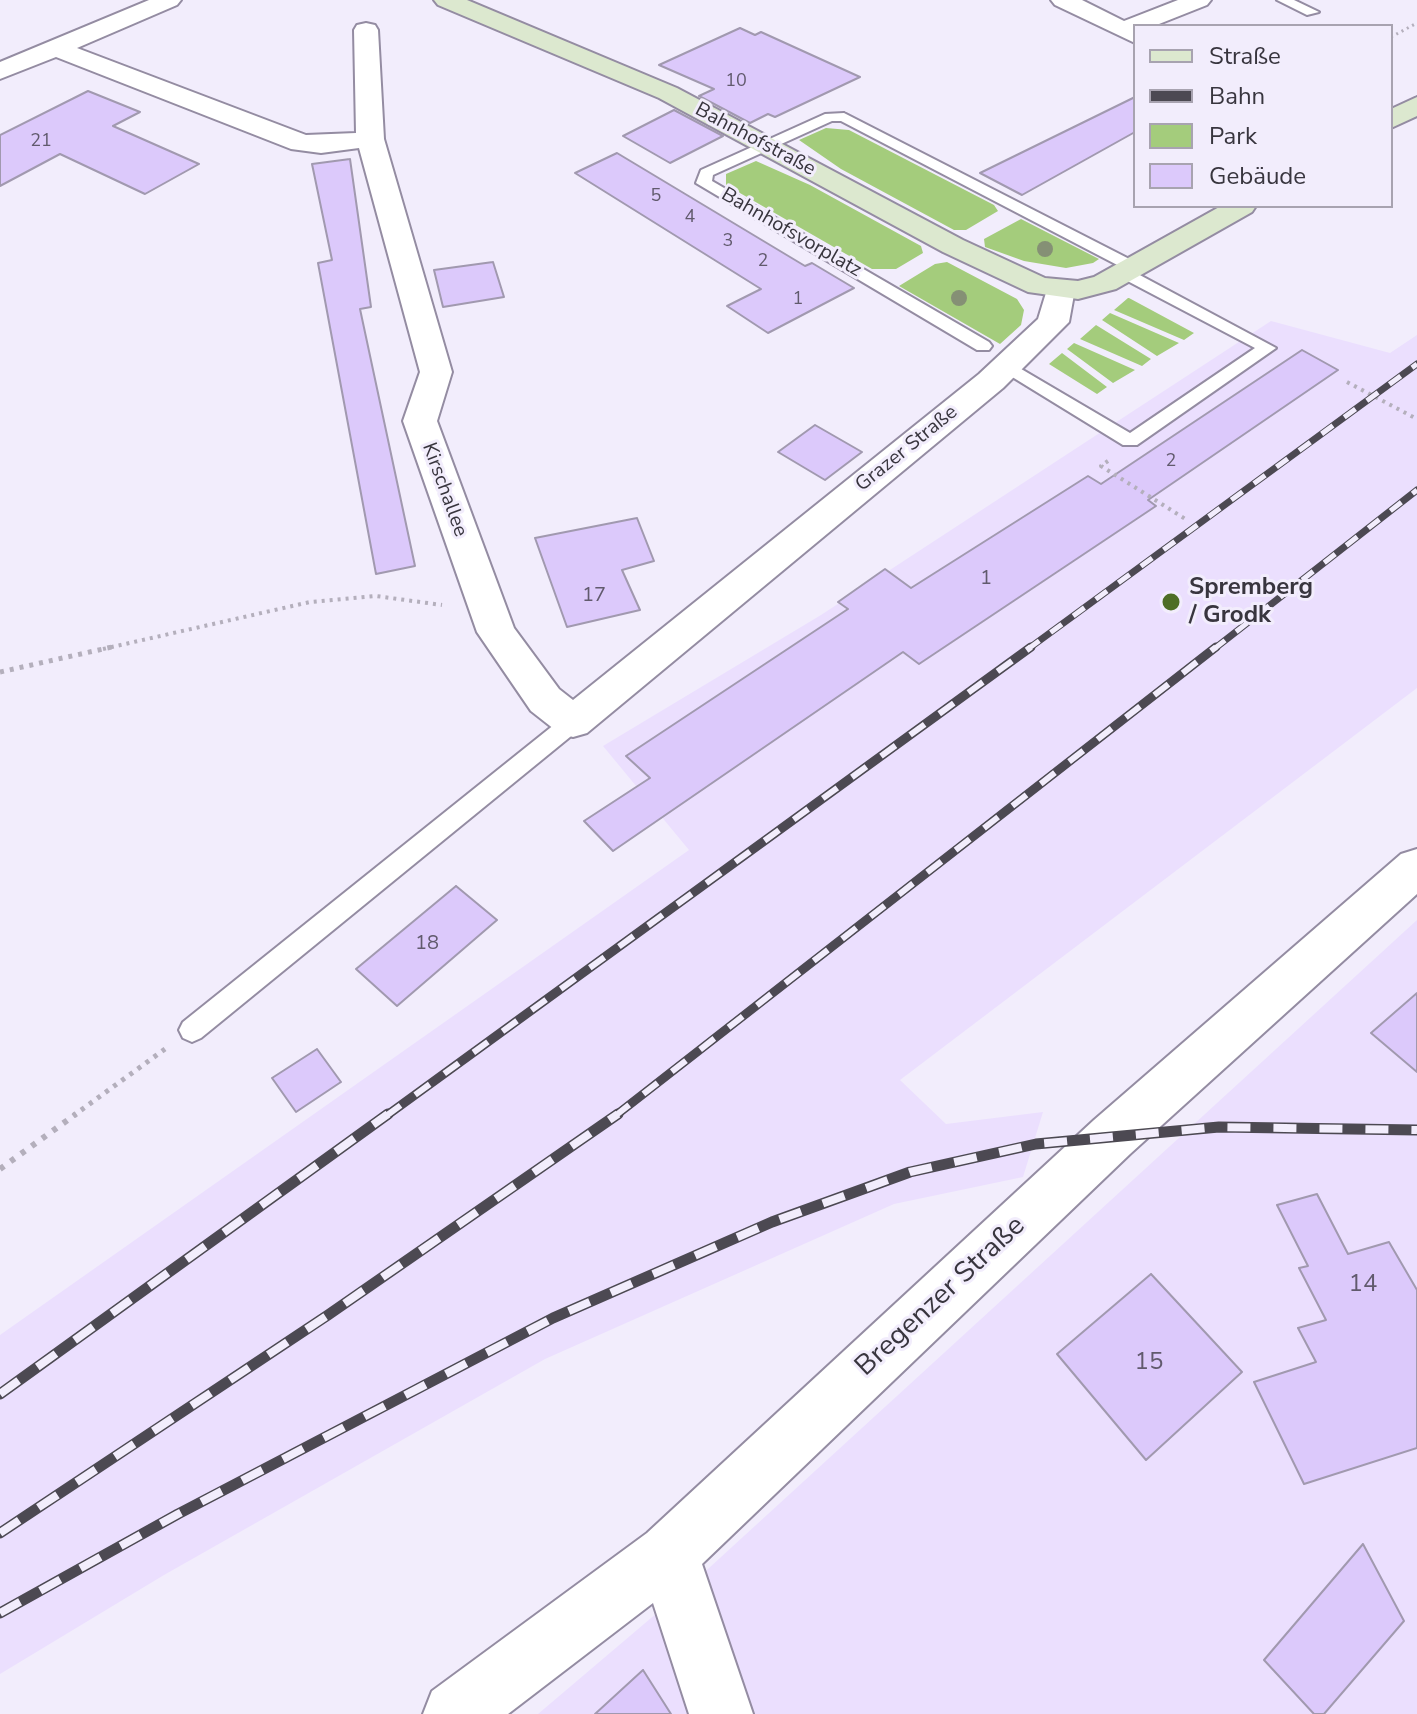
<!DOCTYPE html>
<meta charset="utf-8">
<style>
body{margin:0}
#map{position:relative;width:1417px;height:1714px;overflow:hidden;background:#f2edfc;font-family:"Nunito Sans",sans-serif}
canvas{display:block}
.legend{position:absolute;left:1133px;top:24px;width:260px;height:184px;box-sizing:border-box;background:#f2edfc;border:2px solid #a8a3b0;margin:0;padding:10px 14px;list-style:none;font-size:24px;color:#38353e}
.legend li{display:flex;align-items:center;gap:16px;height:40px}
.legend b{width:40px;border:2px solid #a8a3b0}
</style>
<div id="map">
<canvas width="1417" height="1714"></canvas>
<ul class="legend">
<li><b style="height:10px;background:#dce8cf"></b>Straße</li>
<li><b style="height:10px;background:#4c4952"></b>Bahn</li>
<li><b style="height:22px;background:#a4cc7c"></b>Park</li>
<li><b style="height:22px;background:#dcc9fb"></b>Gebäude</li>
</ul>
</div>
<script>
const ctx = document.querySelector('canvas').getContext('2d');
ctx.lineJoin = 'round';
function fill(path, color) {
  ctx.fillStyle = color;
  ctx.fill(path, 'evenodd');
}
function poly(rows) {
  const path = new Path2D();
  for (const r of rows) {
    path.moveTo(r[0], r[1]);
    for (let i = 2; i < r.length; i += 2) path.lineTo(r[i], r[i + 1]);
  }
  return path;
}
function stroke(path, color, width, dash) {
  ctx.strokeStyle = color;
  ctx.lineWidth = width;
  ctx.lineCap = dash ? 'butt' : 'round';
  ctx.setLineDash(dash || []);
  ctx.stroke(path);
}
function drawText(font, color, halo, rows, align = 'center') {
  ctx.font = font + ' "Nunito Sans",sans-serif';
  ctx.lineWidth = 6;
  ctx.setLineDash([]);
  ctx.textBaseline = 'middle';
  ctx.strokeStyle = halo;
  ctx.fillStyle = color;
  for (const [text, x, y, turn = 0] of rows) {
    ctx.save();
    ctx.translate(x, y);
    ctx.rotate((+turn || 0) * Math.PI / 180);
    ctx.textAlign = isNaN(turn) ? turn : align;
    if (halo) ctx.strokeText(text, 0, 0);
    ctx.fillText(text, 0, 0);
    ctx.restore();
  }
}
const built = poly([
 [1271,321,1390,353,1417,335,1417,688,900,1080,946,1124,1043,1112,1023,1177,894,1204,545,1359,164,1575,0,1674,0,1335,689,850,603,746,821,615],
 [1417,920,1417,1714,538,1714,697,1579]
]);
const green = poly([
 [826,128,849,130,994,205,998,211,966,230,954,230,841,169,799,140],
 [756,161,810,185,921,246,923,253,896,269,872,269,726,185,726,174],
 [1021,219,1099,259,1093,263,1066,268,1024,261,985,247,984,239],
 [947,262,1017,299,1024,310,1021,325,1000,344,899,286,935,264],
 [1128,298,1129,298,1194,333,1184,340,1114,310],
 [1110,313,1179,343,1157,356,1102,320],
 [1096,325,1151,359,1142,366,1080,339],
 [1074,343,1135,370,1113,383,1067,349],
 [1062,353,1107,387,1097,394,1049,364]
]);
const building = poly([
 [740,28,755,35,761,32,860,77,775,117,768,114,750,123,699,96,714,89,659,65,740,28],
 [88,91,140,112,113,126,199,164,145,194,60,154,0,186,0,135,88,91],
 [1135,97,1135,132,1022,195,980,173,1135,97],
 [674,110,723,136,670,163,623,136,674,110],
 [617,153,805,266,812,263,854,288,768,333,727,306,761,289,575,173,617,153],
 [350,159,371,307,360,309,415,566,376,574,318,263,332,260,312,164,350,159],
 [493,262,504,297,443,307,434,270,493,262],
 [1302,350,1338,370,1148,500,1156,506,919,664,903,652,613,851,584,821,650,778,626,756,848,609,838,602,885,569,911,588,1088,476,1101,484,1302,350],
 [815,425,862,452,825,480,778,452,815,425],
 [637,518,654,561,622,570,640,610,567,627,535,538,637,518],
 [456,886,497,920,397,1006,356,969,456,886],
 [1417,993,1417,1072,1371,1033,1417,993],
 [317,1049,341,1082,296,1112,272,1078,317,1049],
 [1317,1194,1348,1254,1389,1242,1417,1290,1417,1448,1304,1484,1254,1382,1316,1362,1298,1328,1326,1320,1299,1268,1308,1266,1277,1205,1317,1194],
 [1151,1274,1242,1372,1146,1460,1057,1354,1151,1274],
 [1363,1544,1404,1621,1324,1714,1314,1714,1264,1660,1363,1544],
 [643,1670,671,1714,595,1714,643,1670]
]);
const pathFar3 = poly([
 [1391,37,1417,23]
]);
const pathFar2 = poly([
 [1347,382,1417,419],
 [1108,461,1101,466,1187,520],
 [103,649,310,602,376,596,442,605]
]);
const pathFar1 = poly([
 [0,672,112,647],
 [73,1116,165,1049]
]);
const path = poly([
 [0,1169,76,1114]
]);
const lane = poly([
 [1277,0,1294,0,1319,12,1307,15,1277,0],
 [844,113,1141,265,1143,268,1136,273,1276,348,1137,445,1123,445,996,367,1005,362,1011,363,1130,433,1255,348,1118,276,1116,273,1123,268,841,121,832,121,713,175,712,181,989,342,992,346,989,350,977,350,696,183,701,170,825,114,844,113],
 [573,714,581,716,584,722,581,728,201,1038,192,1042,183,1038,179,1030,183,1022,565,716,573,714]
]);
const street = poly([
 [149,0,181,0,177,5,77,48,306,135,356,133,354,30,357,25,366,23,375,25,378,30,384,139,452,372,437,421,514,628,559,689,573,700,979,374,1038,319,1049,283,1060,280,1071,283,1075,289,1069,322,1003,388,587,733,573,737,559,733,531,711,477,632,403,421,420,372,359,148,321,153,291,149,56,57,0,79,0,62,149,0],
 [1051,0,1082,0,1124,21,1178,0,1211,0,1207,5,1154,26,1135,26,1135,43,1055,5,1051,0],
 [1417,849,1417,894,1130,1154,702,1564,753,1714,689,1714,653,1603,508,1714,423,1714,432,1691,647,1533,1094,1120,1401,854,1417,849]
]);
const secondary = poly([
 [434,0,467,0,677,88,963,240,1045,278,1078,281,1094,277,1221,206,1256,206,1252,212,1116,289,1078,299,1028,292,943,252,659,98,438,5,434,0],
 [1417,97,1417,116,1391,128,1391,109,1417,97]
]);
const railFar2 = poly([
 [1028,649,1417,364],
 [1214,649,1417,490]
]);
const railFar1 = poly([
 [386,1116,1031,647],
 [615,1116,1216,647]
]);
const rail = poly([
 [0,1394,388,1114],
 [0,1533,328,1315,618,1114],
 [0,1613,178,1514,553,1318,772,1222,910,1172,1036,1144,1219,1127,1417,1130]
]);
const trees = [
 [1045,249],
 [959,298]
];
const markers = [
 [1171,602,10,"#4e6e25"]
];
const farNumbernames = [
 ["10",736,82],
 ["21",41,142],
 ["5",656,197],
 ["4",690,218],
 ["3",728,242],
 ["2",763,262],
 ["1",798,300],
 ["2",1171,462]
];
const farStreetnames = [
 ["Bahnhofstraße",755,140,28],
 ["Bahnhofsvorplatz",791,233,30],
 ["Grazer Straße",907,449,-39],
 ["Kirschallee",444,490,70]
];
const numberNames = [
 ["1",986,579],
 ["17",594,596],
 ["18",427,944]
];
const poiNames = [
 ["Spremberg",1189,588],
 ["/ Grodk",1189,616]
];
const nearNumbernames = [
 ["14",1363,1285],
 ["15",1149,1363]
];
const nearStreetnames = [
 ["Bregenzer Straße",941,1297,-43]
];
fill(built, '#ebdffe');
fill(green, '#a4cc7c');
fill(building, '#dcc9fb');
stroke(building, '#a199af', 2);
stroke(lane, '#948ca2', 4);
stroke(street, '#948ca2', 4);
stroke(secondary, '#948ca2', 4);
stroke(pathFar3, '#b4afbc', 3, [2, 4]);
stroke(pathFar2, '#b4afbc', 4, [3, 5]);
stroke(pathFar1, '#b4afbc', 5, [4, 6]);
stroke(path, '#b4afbc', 6, [5, 8]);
fill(lane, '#fff');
fill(street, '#fff');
fill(secondary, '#dce8cf');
stroke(railFar2, '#4c4952', 7);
stroke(railFar1, '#4c4952', 9);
stroke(rail, '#4c4952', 11);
stroke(railFar2, '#f2edfc', 5, [14]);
stroke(railFar1, '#f2edfc', 6, [18]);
stroke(rail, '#f2edfc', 8, [23]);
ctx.fillStyle = '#859075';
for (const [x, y] of trees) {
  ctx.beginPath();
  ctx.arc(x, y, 8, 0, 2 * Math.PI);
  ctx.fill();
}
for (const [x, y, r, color] of markers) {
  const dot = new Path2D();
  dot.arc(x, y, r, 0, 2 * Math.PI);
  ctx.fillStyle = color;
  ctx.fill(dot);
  stroke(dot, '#f2edfc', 3);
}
drawText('18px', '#615a6d', null, farNumbernames);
drawText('20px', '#38353e', '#f2edfc', farStreetnames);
drawText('20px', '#615a6d', null, numberNames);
drawText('bold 24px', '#38353e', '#f2edfc', poiNames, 'left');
drawText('24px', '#615a6d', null, nearNumbernames);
drawText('28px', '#38353e', '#f2edfc', nearStreetnames);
</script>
